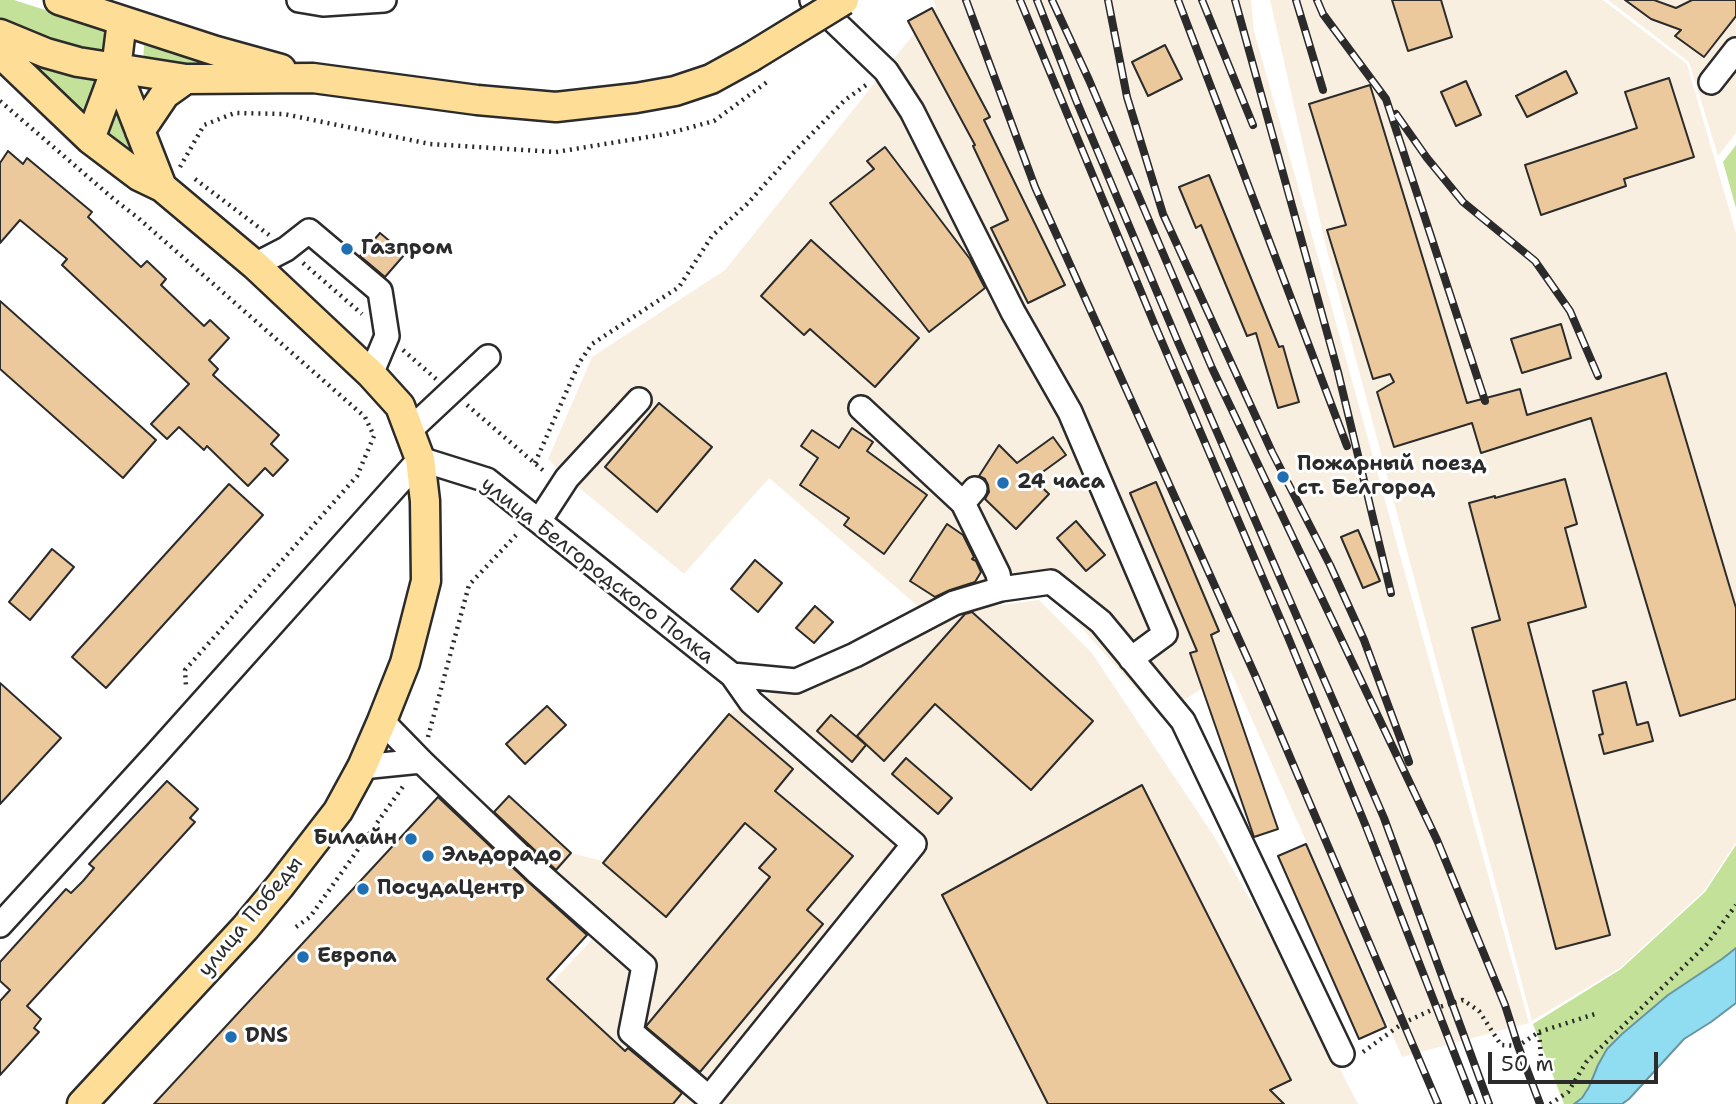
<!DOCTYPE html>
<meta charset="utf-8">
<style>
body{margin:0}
#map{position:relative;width:1736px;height:1104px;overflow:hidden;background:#fff;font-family:"Shantell Sans",sans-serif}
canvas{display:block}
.scale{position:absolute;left:1488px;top:1052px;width:170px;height:32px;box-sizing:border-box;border:4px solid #2b2b2b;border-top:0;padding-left:9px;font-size:21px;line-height:24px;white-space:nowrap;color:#2b2b2b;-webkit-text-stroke:5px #fff;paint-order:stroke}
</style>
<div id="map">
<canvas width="1736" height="1104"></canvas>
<div class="scale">50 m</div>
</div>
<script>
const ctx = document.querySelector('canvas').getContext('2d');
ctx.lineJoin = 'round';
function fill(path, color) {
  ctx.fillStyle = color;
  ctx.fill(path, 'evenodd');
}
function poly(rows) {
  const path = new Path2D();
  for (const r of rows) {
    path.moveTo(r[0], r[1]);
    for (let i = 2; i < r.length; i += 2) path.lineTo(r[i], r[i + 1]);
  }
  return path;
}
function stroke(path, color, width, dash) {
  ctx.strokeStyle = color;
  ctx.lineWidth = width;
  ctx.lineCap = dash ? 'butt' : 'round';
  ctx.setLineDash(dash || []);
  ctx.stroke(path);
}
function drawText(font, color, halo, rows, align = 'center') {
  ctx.font = font + ' "Shantell Sans",sans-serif';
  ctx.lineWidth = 6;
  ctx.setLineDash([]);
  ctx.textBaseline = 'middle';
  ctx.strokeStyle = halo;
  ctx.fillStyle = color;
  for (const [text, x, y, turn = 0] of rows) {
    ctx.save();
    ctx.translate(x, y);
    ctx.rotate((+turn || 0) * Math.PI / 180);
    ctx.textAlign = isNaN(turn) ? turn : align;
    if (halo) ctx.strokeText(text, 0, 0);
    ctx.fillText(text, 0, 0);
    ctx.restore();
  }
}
const built = poly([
 [933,0,1251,0,1254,31,1313,239,1529,1023,1402,1057,1230,670,1160,716,1046,588,986,607,1039,600,1092,653,1214,836,1268,931,1358,1104,438,1104,599,932,553,873,571,853,603,861,728,713,772,693,810,683,935,621,769,478,684,574,567,478,548,459,592,357,725,270,936,6],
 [1270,0,1603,0,1687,64,1736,233,1736,842,1704,891,1620,968,1532,1021,1326,247],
 [1608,0,1736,0,1736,133,1718,156,1689,62]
]);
const green = poly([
 [0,0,14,0,111,31,111,58,0,26],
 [144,45,230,69,143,65],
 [27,62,100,82,88,125],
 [118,92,139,170,104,139],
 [1736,145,1736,208,1723,162],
 [1736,845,1736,948,1722,959,1668,995,1622,1034,1607,1049,1598,1065,1589,1087,1582,1098,1574,1104,1564,1104,1533,1024,1621,969,1705,892]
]);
const water = poly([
 [1736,948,1736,1003,1711,1022,1684,1039,1629,1099,1622,1104,1574,1104,1582,1098,1589,1087,1598,1065,1607,1049,1622,1034,1668,995,1722,959,1736,948]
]);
const building = poly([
 [1392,0,1441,0,1452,37,1408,51,1392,0],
 [1625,0,1654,0,1676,8,1692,0,1736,0,1736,16,1704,57,1675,36,1681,30,1651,19,1625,0],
 [932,8,990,117,984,120,1065,285,1028,303,991,228,1008,220,973,146,975,145,908,21,932,8],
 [1165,45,1182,79,1148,96,1132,62,1165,45],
 [1566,71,1577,93,1527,117,1516,96,1566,71],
 [1669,78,1694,157,1624,179,1626,186,1541,215,1525,165,1637,128,1625,92,1669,78],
 [1466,81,1481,115,1456,126,1441,92,1466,81],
 [1370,85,1467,403,1520,389,1527,415,1666,373,1736,608,1736,699,1680,716,1591,418,1481,453,1472,423,1394,447,1377,392,1394,382,1390,374,1373,379,1327,230,1346,225,1309,104,1370,85],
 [885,147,970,259,985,288,929,332,830,203,874,169,867,161,885,147],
 [8,151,23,164,27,158,92,212,88,217,141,267,147,261,166,279,161,285,204,326,210,320,229,338,209,360,218,369,213,375,279,435,271,444,288,460,273,476,265,468,248,486,207,446,204,450,179,427,167,439,151,424,189,384,62,265,67,259,20,220,0,243,0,163,8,151],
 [1209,175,1279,347,1283,346,1299,402,1278,408,1256,333,1247,336,1201,225,1196,228,1179,187,1209,175],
 [380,233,405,254,385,277,360,256,380,233],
 [811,240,919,338,875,387,810,329,804,335,761,296,811,240],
 [0,301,156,440,123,478,0,369,0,301],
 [1561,324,1571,358,1522,373,1511,339,1561,324],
 [659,403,712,447,657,512,605,467,659,403],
 [852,428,873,442,867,451,927,495,884,554,844,525,849,518,800,485,818,458,801,446,812,430,839,448,852,428],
 [1053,437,1066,455,1033,479,1049,494,1016,529,985,499,989,492,988,485,985,479,979,476,999,445,1017,463,1053,437],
 [1565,479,1577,524,1565,528,1586,607,1528,623,1610,935,1556,949,1472,628,1500,620,1469,503,1495,496,1495,498,1565,479],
 [1156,482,1219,631,1211,635,1278,829,1254,837,1190,653,1197,651,1130,493,1156,482],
 [229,484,263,515,106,688,72,657,229,484],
 [1076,521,1105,555,1086,571,1057,538,1076,521],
 [947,524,963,535,974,557,972,559,976,561,981,572,975,582,950,590,935,597,910,581,947,524],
 [1358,530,1380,581,1363,588,1341,537,1358,530],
 [52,549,74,567,30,620,9,602,52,549],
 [755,560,782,583,758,612,731,589,755,560],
 [815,606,833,622,814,643,796,628,815,606],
 [972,612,1093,721,1031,790,935,704,884,761,857,736,965,614,972,612],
 [1626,682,1637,725,1648,722,1653,741,1604,754,1599,735,1603,734,1593,691,1626,682],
 [0,683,61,738,0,804,0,683],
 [547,706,566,725,525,764,506,744,547,706],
 [729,714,793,769,775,791,853,856,807,910,823,924,700,1072,646,1027,647,1025,770,877,759,868,776,849,745,823,666,917,603,863,729,714],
 [831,715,866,745,852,762,817,731,831,715],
 [906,758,952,798,938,814,892,774,906,758],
 [167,781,198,809,190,818,195,822,27,1006,41,1019,34,1028,39,1032,0,1075,0,1001,10,990,0,981,0,962,66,889,71,893,83,881,94,868,89,864,167,781],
 [1142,785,1291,1080,1270,1090,1284,1104,1048,1104,942,895,1142,785],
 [509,796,571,853,556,870,494,812,509,796],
 [438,797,526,880,587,935,547,979,625,1051,628,1048,682,1093,673,1104,154,1104,438,797],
 [1306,844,1386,1027,1359,1039,1278,856,1306,844]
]);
const path = poly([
 [0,101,116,201,137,217,365,417,374,436,357,476,185,670,186,686],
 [180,167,204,125,235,113,284,114,430,144,556,152,666,134,714,121,767,82],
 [195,179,269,235],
 [303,263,362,314],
 [403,350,436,379],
 [467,405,545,472],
 [535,463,579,363,592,344,679,287,712,236,747,204,794,152,845,100,869,83],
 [428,737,469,585,519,532],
 [296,927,310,917,404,785],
 [1539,1032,1595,1014],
 [1363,1052,1403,1023,1436,1008,1463,1000,1479,1011,1501,1045,1518,1046,1539,1032,1542,1070],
 [1550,1104,1568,1092,1587,1061,1706,945,1736,905]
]);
const minor = poly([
 [299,0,323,4,384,0],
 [812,0,886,71,912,111,1013,312,1070,412,1165,634,1131,659],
 [1711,82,1736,50],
 [255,265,286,249,309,231,380,291,387,336,371,374],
 [861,408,963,503,975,489],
 [409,431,488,357],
 [963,503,998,574,1001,589],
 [539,521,567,478,639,400],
 [732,675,796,681,855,655,954,603,1001,589,1051,582,1101,622,1183,721,1342,1054],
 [362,767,421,761],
 [0,925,157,753,420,459,487,480,732,675,751,702,914,844,709,1098,631,1032,644,966,535,870,421,761,382,721]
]);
const major = poly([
 [59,0,216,51,281,69],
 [0,34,46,53,78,62,186,79,313,78,477,100,556,107,636,98,675,91,711,79,751,57],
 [0,53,90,139,139,176,162,187,255,265,371,374,400,406,420,459,425,501,426,581,405,663,382,721,362,767,338,811,280,886,245,928,82,1104],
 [116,69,162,187],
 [140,131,165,94,186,79],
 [90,139,116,69,122,21]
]);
const rail = poly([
 [966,0,1035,187,1255,675,1438,1104],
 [1020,0,1156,328,1288,637,1365,824,1474,1104],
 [1037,0,1076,100,1178,342,1384,818,1489,1104],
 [1052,0,1089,80,1212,368,1437,840,1505,1005,1518,1046,1540,1104],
 [1108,0,1127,97,1163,214,1272,452,1330,565,1364,640,1409,762],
 [1178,0,1347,446],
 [1202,0,1253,125],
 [1235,0,1338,372,1391,593],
 [1296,0,1323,90],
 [1317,0,1323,14,1386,99,1485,401],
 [1396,114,1427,158,1463,202,1535,261,1570,311,1598,376]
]);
const majorBridge = poly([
 [751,57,844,0]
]);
const markers = [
 [347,249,7,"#1f6fb2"],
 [1283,477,7,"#1f6fb2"],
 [1003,483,7,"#1f6fb2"],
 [411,839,7,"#1f6fb2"],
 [428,856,7,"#1f6fb2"],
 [363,889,7,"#1f6fb2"],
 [303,957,7,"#1f6fb2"],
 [231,1037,7,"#1f6fb2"]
];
const poiNames = [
 ["Газпром",361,249],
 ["Пожарный поезд",1297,465],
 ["ст. Белгород",1297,489],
 ["24 часа",1017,483],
 ["Билайн",397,839,"right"],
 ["Эльдорадо",442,856],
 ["ПосудаЦентр",377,889],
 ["Европа",317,957],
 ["DNS",245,1037]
];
const streetNames = [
 ["улица Белгородского Полка",597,571,38],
 ["улица Победы",251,917,-50]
];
fill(built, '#f9efe1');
fill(green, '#c3e199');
fill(water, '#90dcf1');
stroke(water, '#6895a2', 2);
fill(building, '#ebc99c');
stroke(building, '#2b2b2b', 2);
stroke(minor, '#2b2b2b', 28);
stroke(major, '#2b2b2b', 33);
stroke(path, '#2b2b2b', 4.5, [2, 5]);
stroke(minor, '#fff', 23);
stroke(major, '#fede96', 28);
stroke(rail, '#2b2b2b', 8);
stroke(rail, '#fff', 5, [16]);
stroke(majorBridge, '#2b2b2b', 33, []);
stroke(majorBridge, '#fede96', 28);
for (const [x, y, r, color] of markers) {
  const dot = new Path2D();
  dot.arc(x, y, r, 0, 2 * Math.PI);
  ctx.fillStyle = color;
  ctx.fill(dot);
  stroke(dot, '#fff', 2.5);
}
drawText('bold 21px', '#2b2b2b', '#fff', poiNames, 'left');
drawText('21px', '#2b2b2b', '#fff', streetNames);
</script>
